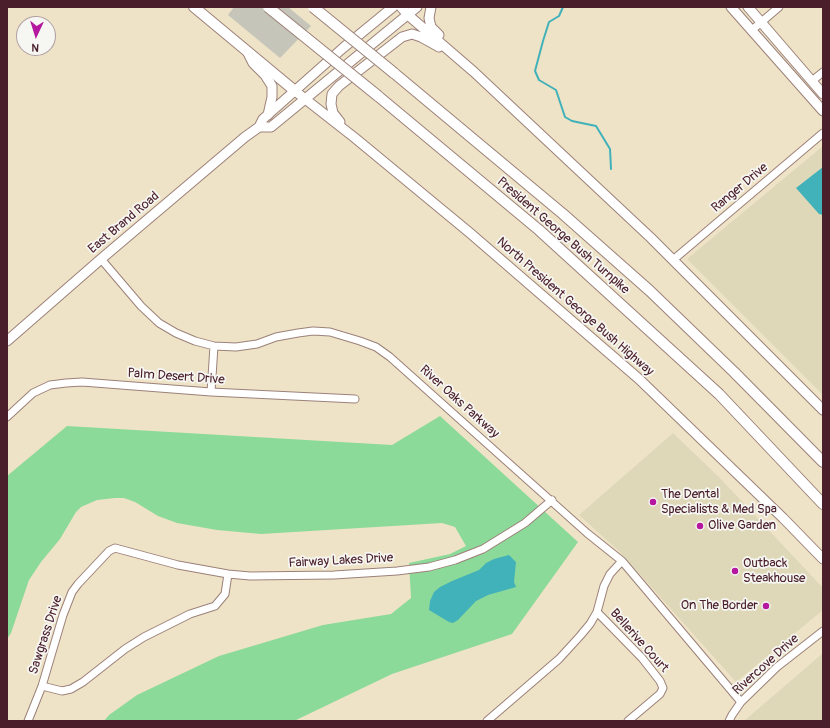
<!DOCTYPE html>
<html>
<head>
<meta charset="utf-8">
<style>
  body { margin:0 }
  #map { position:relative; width:830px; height:728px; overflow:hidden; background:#eee3c7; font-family:Pangolin,sans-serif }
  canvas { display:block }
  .frame { position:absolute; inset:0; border:8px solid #4a1f2b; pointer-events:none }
  .north { position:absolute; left:16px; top:16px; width:40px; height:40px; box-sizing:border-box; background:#f6f6f2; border:1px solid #b1a0a2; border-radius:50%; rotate:184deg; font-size:11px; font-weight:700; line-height:16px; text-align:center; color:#4a1f2b }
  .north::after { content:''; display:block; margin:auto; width:14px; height:18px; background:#b5179e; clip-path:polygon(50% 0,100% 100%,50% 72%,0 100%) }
</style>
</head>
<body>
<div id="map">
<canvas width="830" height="728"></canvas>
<div class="frame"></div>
<div class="north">N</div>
</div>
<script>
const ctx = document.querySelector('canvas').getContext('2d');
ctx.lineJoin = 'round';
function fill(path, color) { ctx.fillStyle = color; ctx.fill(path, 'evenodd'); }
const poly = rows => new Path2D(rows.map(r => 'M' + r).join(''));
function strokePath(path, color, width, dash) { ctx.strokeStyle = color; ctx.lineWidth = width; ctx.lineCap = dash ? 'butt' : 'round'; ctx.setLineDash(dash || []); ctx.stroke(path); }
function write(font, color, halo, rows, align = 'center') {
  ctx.font = font + ' Pangolin,sans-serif'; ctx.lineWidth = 3.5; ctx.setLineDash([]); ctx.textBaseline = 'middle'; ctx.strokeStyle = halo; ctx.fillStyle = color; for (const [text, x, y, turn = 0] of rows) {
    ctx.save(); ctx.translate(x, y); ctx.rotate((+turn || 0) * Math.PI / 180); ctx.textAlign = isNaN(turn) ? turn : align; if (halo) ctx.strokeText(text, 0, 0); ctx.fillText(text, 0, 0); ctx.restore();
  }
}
const built = poly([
  [823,146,823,395,687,259],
  [673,433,719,477,823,588,823,610,736,682,620,552,579,515],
  [823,653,823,721,744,721]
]);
const industrial = poly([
  [234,7,288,7,311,26,280,58,228,15]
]);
const green = poly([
  [440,416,578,542,512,634,392,674,294,721,104,721,109,715,137,695,219,656,323,625,391,614,411,598,409,563,450,554,466,546,455,527,442,523,261,534,217,530,177,523,158,516,135,502,124,498,115,498,97,500,81,507,76,512,60,539,41,562,29,580,11,633,7,639,7,476,67,426,392,445]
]);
const water = poly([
  [823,167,823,215,819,214,796,188],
  [509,555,516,562,514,582,516,587,488,595,476,601,458,620,453,623,449,622,429,610,430,601,434,592,440,587,452,581,479,570,486,563,494,559]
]);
const stream = poly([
  [563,7,559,16,549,22,543,41,535,71,539,80,556,90,565,117,572,121,596,126,610,149,611,169]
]);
const minor = poly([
  [752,30,779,7],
  [812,81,823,72],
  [101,259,141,306,159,323,176,333,195,341,214,346,236,347,257,344,276,337,298,333,313,331,330,332,360,341,376,347,390,357,587,533,622,561,741,702],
  [673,260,823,133],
  [211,392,214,346],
  [7,417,33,393,50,385,66,383,82,382,211,392,355,399],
  [597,612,642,658,660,681,663,688,660,694,628,721],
  [42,686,62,691,71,689,83,682,125,649,144,637,190,614,215,606,225,594,228,574],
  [28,721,42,686,63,615,72,592,78,584,109,551,115,548,178,565,228,574,250,576,334,575,397,571,429,567,455,560,483,549,525,523,552,500],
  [487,721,559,659,580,636,590,624,597,612,604,586,610,574,622,561],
  [729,721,732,715,741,702,777,667,823,631]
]);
const major = poly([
  [401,7,408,15,474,72,651,238,823,410],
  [431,7,429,18,431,27,439,35],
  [731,7,823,111],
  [748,7,823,94],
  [248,53,253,63,265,75,272,86,272,97,268,115],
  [295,91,355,138,470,233,639,379,783,518,823,559],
  [340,122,333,113,331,104,332,94,339,86,402,37,412,34,421,37,439,47],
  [259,127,263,119,343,48,393,7],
  [7,341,101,259,245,137,259,127,271,127,417,7]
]);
const highway = poly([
  [194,7,295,91],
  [394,73,563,214,650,291,734,372,823,462],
  [378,96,539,230,719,394,823,504]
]);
const highwayBridge = poly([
  [268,7,378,96],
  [313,7,394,73]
]);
const markers = [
  [653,502,4,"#b5179e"],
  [700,526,4,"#b5179e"],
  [735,571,4,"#b5179e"],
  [766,606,4,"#b5179e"]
];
const streetNames = [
  ["Ranger Drive",740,188,-40],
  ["East Brand Road",124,223,-40],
  ["President George Bush Turnpike",563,236,41],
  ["North President George Bush Highway",575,307,41],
  ["Palm Desert Drive",176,377,4],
  ["River Oaks Parkway",459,402,42],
  ["Fairway Lakes Drive",341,561,-3],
  ["Sawgrass Drive",46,635,-72],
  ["Bellerive Court",639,641,48],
  ["Rivercove Drive",766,665,-42]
];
const poiNames = [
  ["The Dental",661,495],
  ["Specialists & Med Spa",661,510],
  ["Olive Garden",708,526],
  ["Outback",743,564],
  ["Steakhouse",743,579],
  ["On The Border",758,606,"right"]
];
fill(built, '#ded8b8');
fill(industrial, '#c5c5b9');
fill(green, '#8cda99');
fill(water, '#41b1ba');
strokePath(stream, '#41b1ba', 2);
strokePath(minor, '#9c8179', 9);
strokePath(major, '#9c8179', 11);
strokePath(highway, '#9c8179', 12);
strokePath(minor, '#fff', 7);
strokePath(major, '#fff', 9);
strokePath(highway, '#fff', 10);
strokePath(highwayBridge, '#9c8179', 12, []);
strokePath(highwayBridge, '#fff', 10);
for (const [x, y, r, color] of markers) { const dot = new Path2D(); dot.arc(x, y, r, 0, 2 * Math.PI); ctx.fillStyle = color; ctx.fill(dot); strokePath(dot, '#f6f6f2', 1.5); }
write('13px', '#4a1f2b', '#f6f6f2', streetNames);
write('13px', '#4a1f2b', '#f6f6f2', poiNames, 'left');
</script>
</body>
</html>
